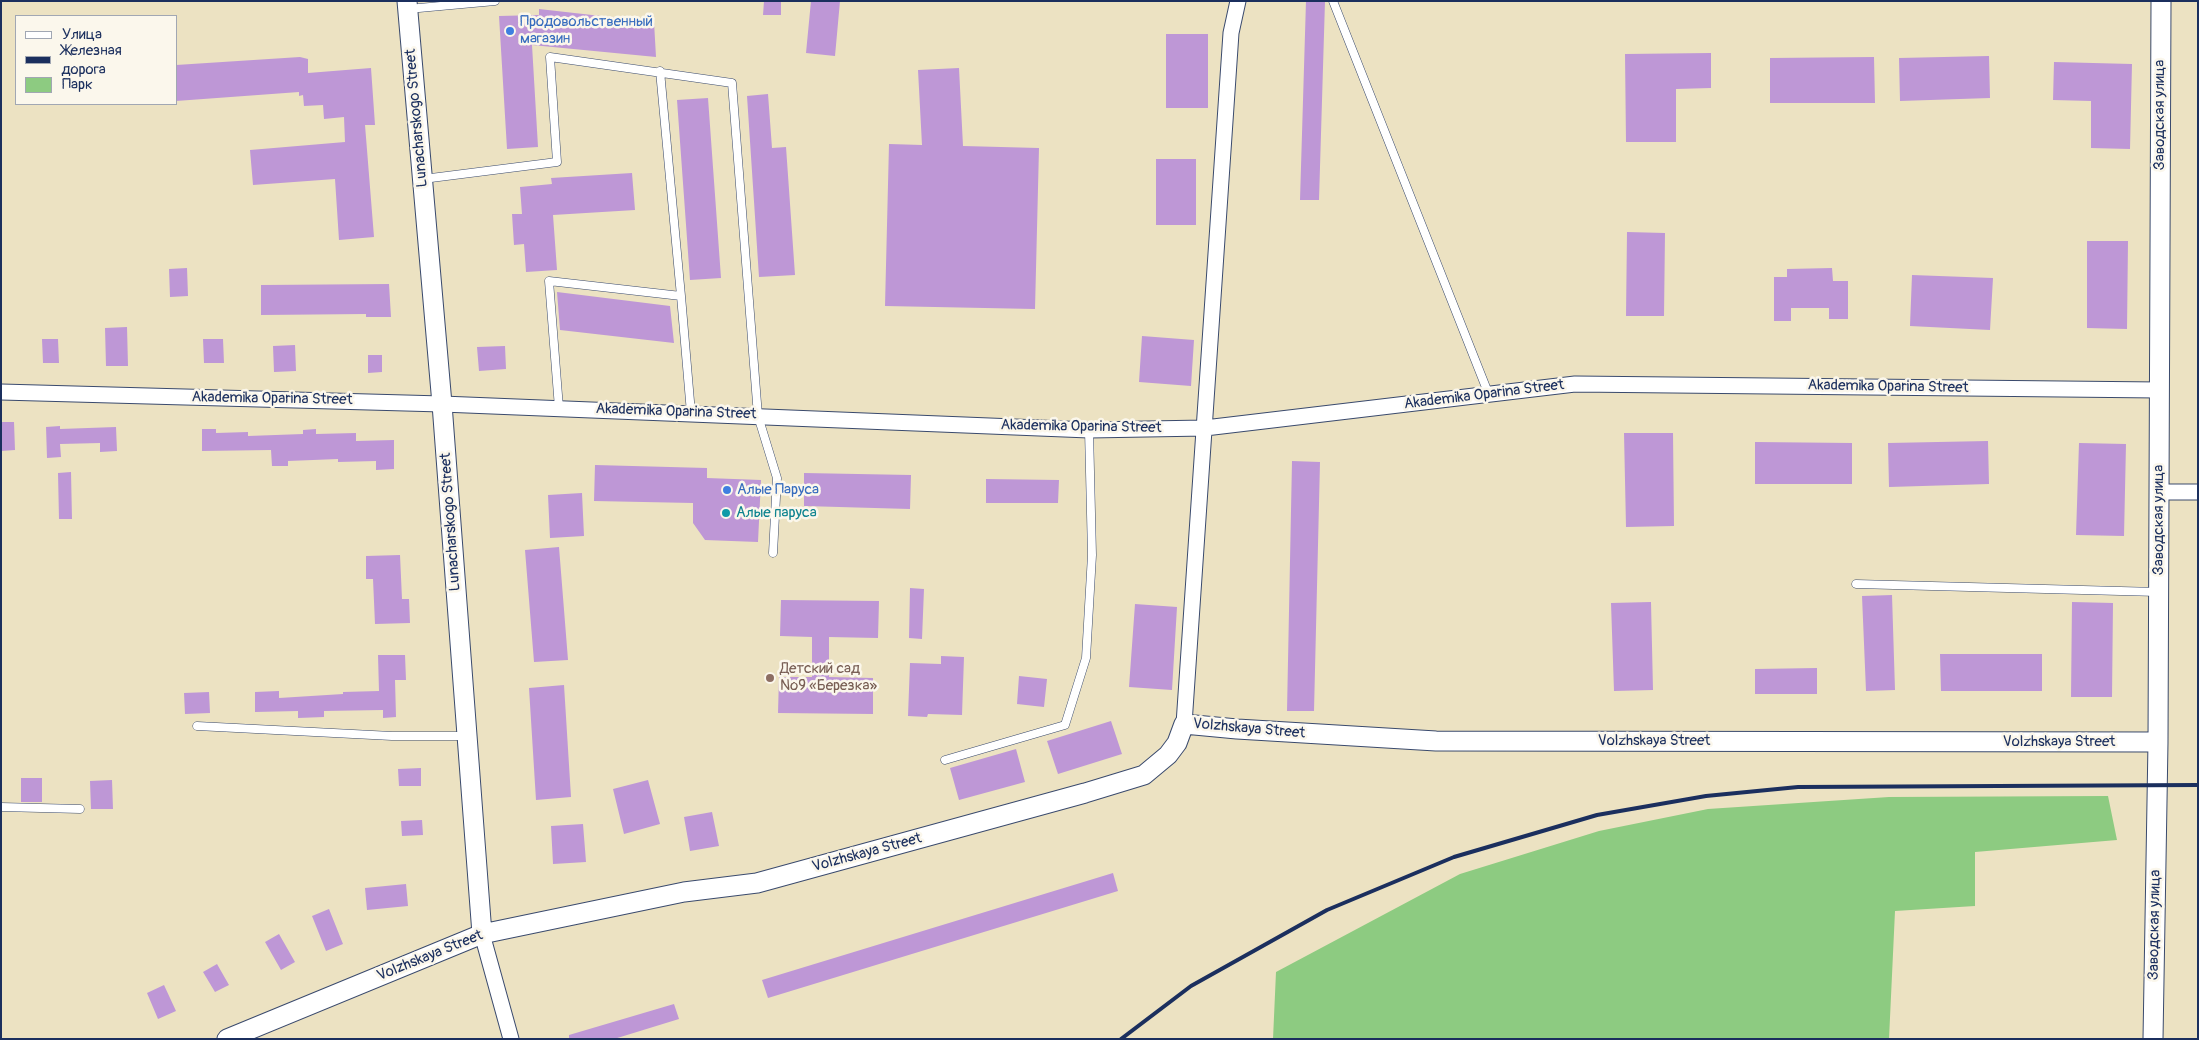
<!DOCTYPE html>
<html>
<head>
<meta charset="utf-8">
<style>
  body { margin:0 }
  #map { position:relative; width:2199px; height:1040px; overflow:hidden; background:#ece2c2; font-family:Pangolin,sans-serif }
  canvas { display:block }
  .frame { position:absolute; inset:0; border:2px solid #1b2f5e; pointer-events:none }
  .legend { position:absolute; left:15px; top:15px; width:162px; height:90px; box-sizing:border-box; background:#fbf7ec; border:1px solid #a1a7b3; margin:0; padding:6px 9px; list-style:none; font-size:15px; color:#1b2f5e }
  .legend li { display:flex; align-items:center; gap:10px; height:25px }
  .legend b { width:25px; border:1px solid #a1a7b3 }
</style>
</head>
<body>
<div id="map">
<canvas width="2199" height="1040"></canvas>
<div class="frame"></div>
<ul class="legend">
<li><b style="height:6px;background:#fff"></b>Улица</li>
<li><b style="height:6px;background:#1b2f5e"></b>Железная дорога</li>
<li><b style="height:14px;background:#8dcb81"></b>Парк</li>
</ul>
</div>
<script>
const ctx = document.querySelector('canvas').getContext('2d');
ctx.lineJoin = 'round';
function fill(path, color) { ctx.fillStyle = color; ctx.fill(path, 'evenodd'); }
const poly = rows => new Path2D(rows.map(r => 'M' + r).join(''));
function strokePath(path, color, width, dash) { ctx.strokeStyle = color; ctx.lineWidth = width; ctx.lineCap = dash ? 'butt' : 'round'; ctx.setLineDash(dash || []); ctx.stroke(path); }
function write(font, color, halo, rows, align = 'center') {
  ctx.font = font + ' Pangolin,sans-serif'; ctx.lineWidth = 5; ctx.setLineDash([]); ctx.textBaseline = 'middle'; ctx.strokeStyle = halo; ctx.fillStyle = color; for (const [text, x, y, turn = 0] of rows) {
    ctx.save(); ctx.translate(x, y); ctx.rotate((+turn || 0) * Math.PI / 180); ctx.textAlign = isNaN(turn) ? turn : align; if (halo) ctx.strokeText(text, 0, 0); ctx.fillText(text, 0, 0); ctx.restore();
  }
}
const green = poly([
  [2108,796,2117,840,1975,852,1975,906,1895,911,1889,1039,1273,1039,1276,972,1460,874,1599,831,1708,809,1889,797]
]);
const building = poly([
  [764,1,781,1,781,15,763,15],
  [811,1,840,1,835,56,806,53],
  [1306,1,1325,1,1319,200,1300,200],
  [539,9,654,22,656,57,532,45,538,147,507,149,499,16,539,15],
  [1166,34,1208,34,1208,108,1166,108],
  [1711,53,1711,88,1676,89,1676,142,1626,142,1625,54],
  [1989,56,1990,98,1900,101,1899,58],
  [300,57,308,59,308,73,371,68,375,125,365,125,374,237,339,240,335,179,253,185,250,150,345,142,344,117,324,119,323,105,304,106,303,95,299,96,299,92,176,101,176,65],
  [1874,57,1875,103,1770,103,1770,58],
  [2054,62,2132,64,2130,149,2091,148,2091,101,2053,100],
  [959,68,963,146,1039,148,1035,309,885,306,889,144,922,145,918,70],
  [768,94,772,148,786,147,795,275,759,277,747,96],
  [708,98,721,278,690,280,677,100],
  [1156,159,1196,159,1196,225,1156,225],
  [632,173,635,210,553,215,557,270,526,272,524,244,514,245,512,214,522,214,520,187,552,184,551,178],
  [1627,232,1665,233,1664,316,1626,316],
  [2087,241,2128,241,2127,329,2087,328],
  [187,268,188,296,170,297,169,269],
  [1832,268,1833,281,1848,281,1848,319,1829,319,1829,308,1791,308,1791,321,1774,321,1774,277,1787,277,1787,269],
  [1912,275,1993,278,1990,330,1910,326],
  [389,284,391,317,366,317,366,314,261,315,261,285],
  [557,292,670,306,674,343,560,330],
  [127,327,128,366,106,366,105,328],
  [1142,336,1194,340,1191,386,1139,382],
  [42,339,58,339,59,363,43,363],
  [203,339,223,339,224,363,204,363],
  [295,345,296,371,274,372,273,346],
  [505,346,506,369,479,371,477,347],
  [368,355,382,355,382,372,368,373],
  [1,422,14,422,15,450,1,451],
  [60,426,60,429,116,427,117,451,100,452,100,443,60,444,61,457,47,458,46,427],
  [202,429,216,429,216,433,248,432,248,436,303,434,303,430,316,429,316,434,356,433,356,441,394,440,394,469,376,470,376,461,338,462,338,459,288,461,288,466,272,466,271,450,202,451],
  [1624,433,1673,433,1674,526,1626,527],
  [1988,441,1989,484,1889,487,1888,443],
  [1755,442,1852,443,1852,484,1755,484],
  [2079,443,2126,444,2124,536,2076,535],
  [1292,461,1320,462,1314,711,1287,711],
  [595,465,707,468,707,478,761,480,758,542,705,540,693,523,693,503,594,501],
  [71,472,72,519,59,519,58,473],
  [804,473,911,475,910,509,804,506],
  [986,479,1059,480,1058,503,986,503],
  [582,493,584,536,550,538,548,495],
  [559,547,568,660,534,662,525,550],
  [400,555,402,599,409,599,410,623,375,624,373,579,366,579,366,556],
  [910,588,924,589,922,639,909,638],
  [1892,595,1895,690,1866,691,1862,596],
  [781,600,879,601,878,638,829,637,829,677,873,678,873,714,778,713,779,677,812,677,812,637,780,636],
  [1651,602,1653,690,1614,691,1611,603],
  [2072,602,2113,603,2112,697,2071,697],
  [1135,604,1177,607,1172,690,1129,687],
  [1940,654,2042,654,2042,691,1941,691],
  [378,655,405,655,406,680,395,680,396,717,383,718,383,710,324,711,324,717,298,718,298,711,255,712,255,692,279,691,279,698,343,694,343,692,379,691],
  [941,656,964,657,962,715,928,714,927,717,908,716,910,663,941,664],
  [1817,668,1817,694,1755,694,1755,669],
  [1019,676,1047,679,1044,707,1017,704],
  [564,685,571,797,536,800,529,688],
  [209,692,210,713,185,714,184,693],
  [1111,721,1122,754,1058,774,1047,741],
  [1016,749,1025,782,959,800,950,768],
  [421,768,421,786,399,786,398,769],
  [21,778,42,778,42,802,21,802],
  [112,780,113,809,91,809,90,781],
  [648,780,660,824,624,834,613,789],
  [712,812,719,846,690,851,684,817],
  [422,820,423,835,402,836,401,821],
  [583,824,586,862,553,864,551,826],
  [1113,873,1118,891,768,998,762,980],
  [406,884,408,906,367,910,365,888],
  [329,909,343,944,326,951,312,916],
  [279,934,295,962,281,970,265,942],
  [217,964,229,985,215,992,203,972],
  [164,985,176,1011,158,1019,147,993],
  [674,1004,679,1019,614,1039,569,1039,569,1035]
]);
const service = poly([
  [1333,1,1489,395],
  [408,9,495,1],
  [660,71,681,296],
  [423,179,557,162,550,57,732,83,758,416,777,478,773,553],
  [559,408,549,281,681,296,691,413],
  [1856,584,2158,592],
  [197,726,392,736,467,736],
  [945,760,1065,725,1086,658,1092,555,1089,430],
  [1,807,80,809]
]);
const minor = poly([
  [1,392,442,404,1089,430,1205,428,1575,384,2159,390],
  [2159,492,2198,492],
  [1184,724,1231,33,1238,1],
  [482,934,511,1039]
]);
const tertiary = poly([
  [407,1,442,404,482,934],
  [227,1039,482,934,684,892,757,883,1085,793,1144,775,1168,755,1177,743,1184,724,1237,729,1436,741,2158,742],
  [2153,1039,2158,742,2161,1]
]);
const rail = poly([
  [1121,1039,1191,986,1327,910,1454,857,1597,815,1706,796,1798,787,2198,785]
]);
const markers = [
  [510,31,5,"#3f7fe0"],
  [727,490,5,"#3f7fe0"],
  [726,513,5,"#0f9aa8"],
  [770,678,5,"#8d6e63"]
];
const shopNames = [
  ["Продовольственный",520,22],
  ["магазин",520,39],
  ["Алые Паруса",737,490]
];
const streetNames = [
  ["Заводская улица",2160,115,-90],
  ["Lunacharskogo Street",417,118,-95],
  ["Akademika Oparina Street",1888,387,1],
  ["Akademika Oparina Street",1484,395,-7],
  ["Akademika Oparina Street",272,399,1],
  ["Akademika Oparina Street",676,412,2],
  ["Akademika Oparina Street",1081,427,1],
  ["Заводская улица",2159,520,-90],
  ["Lunacharskogo Street",451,522,-94],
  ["Volzhskaya Street",1249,729,5],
  ["Volzhskaya Street",1654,741],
  ["Volzhskaya Street",2059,742],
  ["Volzhskaya Street",867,853,-15],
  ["Заводская улица",2155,925,-89],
  ["Volzhskaya Street",430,956,-22]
];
const cultureNames = [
  ["Алые паруса",736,513]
];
const educationNames = [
  ["Детский сад",780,669],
  ["№9 «Березка»",780,686]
];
fill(green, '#8dcb81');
fill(building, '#be97d6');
strokePath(service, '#3a4a6d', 9);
strokePath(minor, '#3a4a6d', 17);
strokePath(tertiary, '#3a4a6d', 21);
strokePath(service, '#fff', 8);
strokePath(minor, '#fff', 15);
strokePath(tertiary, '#fff', 19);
strokePath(rail, '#1b2f5e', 4);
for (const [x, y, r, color] of markers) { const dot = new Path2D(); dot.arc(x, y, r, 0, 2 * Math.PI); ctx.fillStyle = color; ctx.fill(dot); strokePath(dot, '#fbf7ec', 2); }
write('15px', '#366cbe', '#fbf7ec', shopNames, 'left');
write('15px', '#1b2f5e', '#fbf7ec', streetNames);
write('15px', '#0d838f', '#fbf7ec', cultureNames, 'left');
write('15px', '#785e54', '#fbf7ec', educationNames, 'left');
</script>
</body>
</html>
